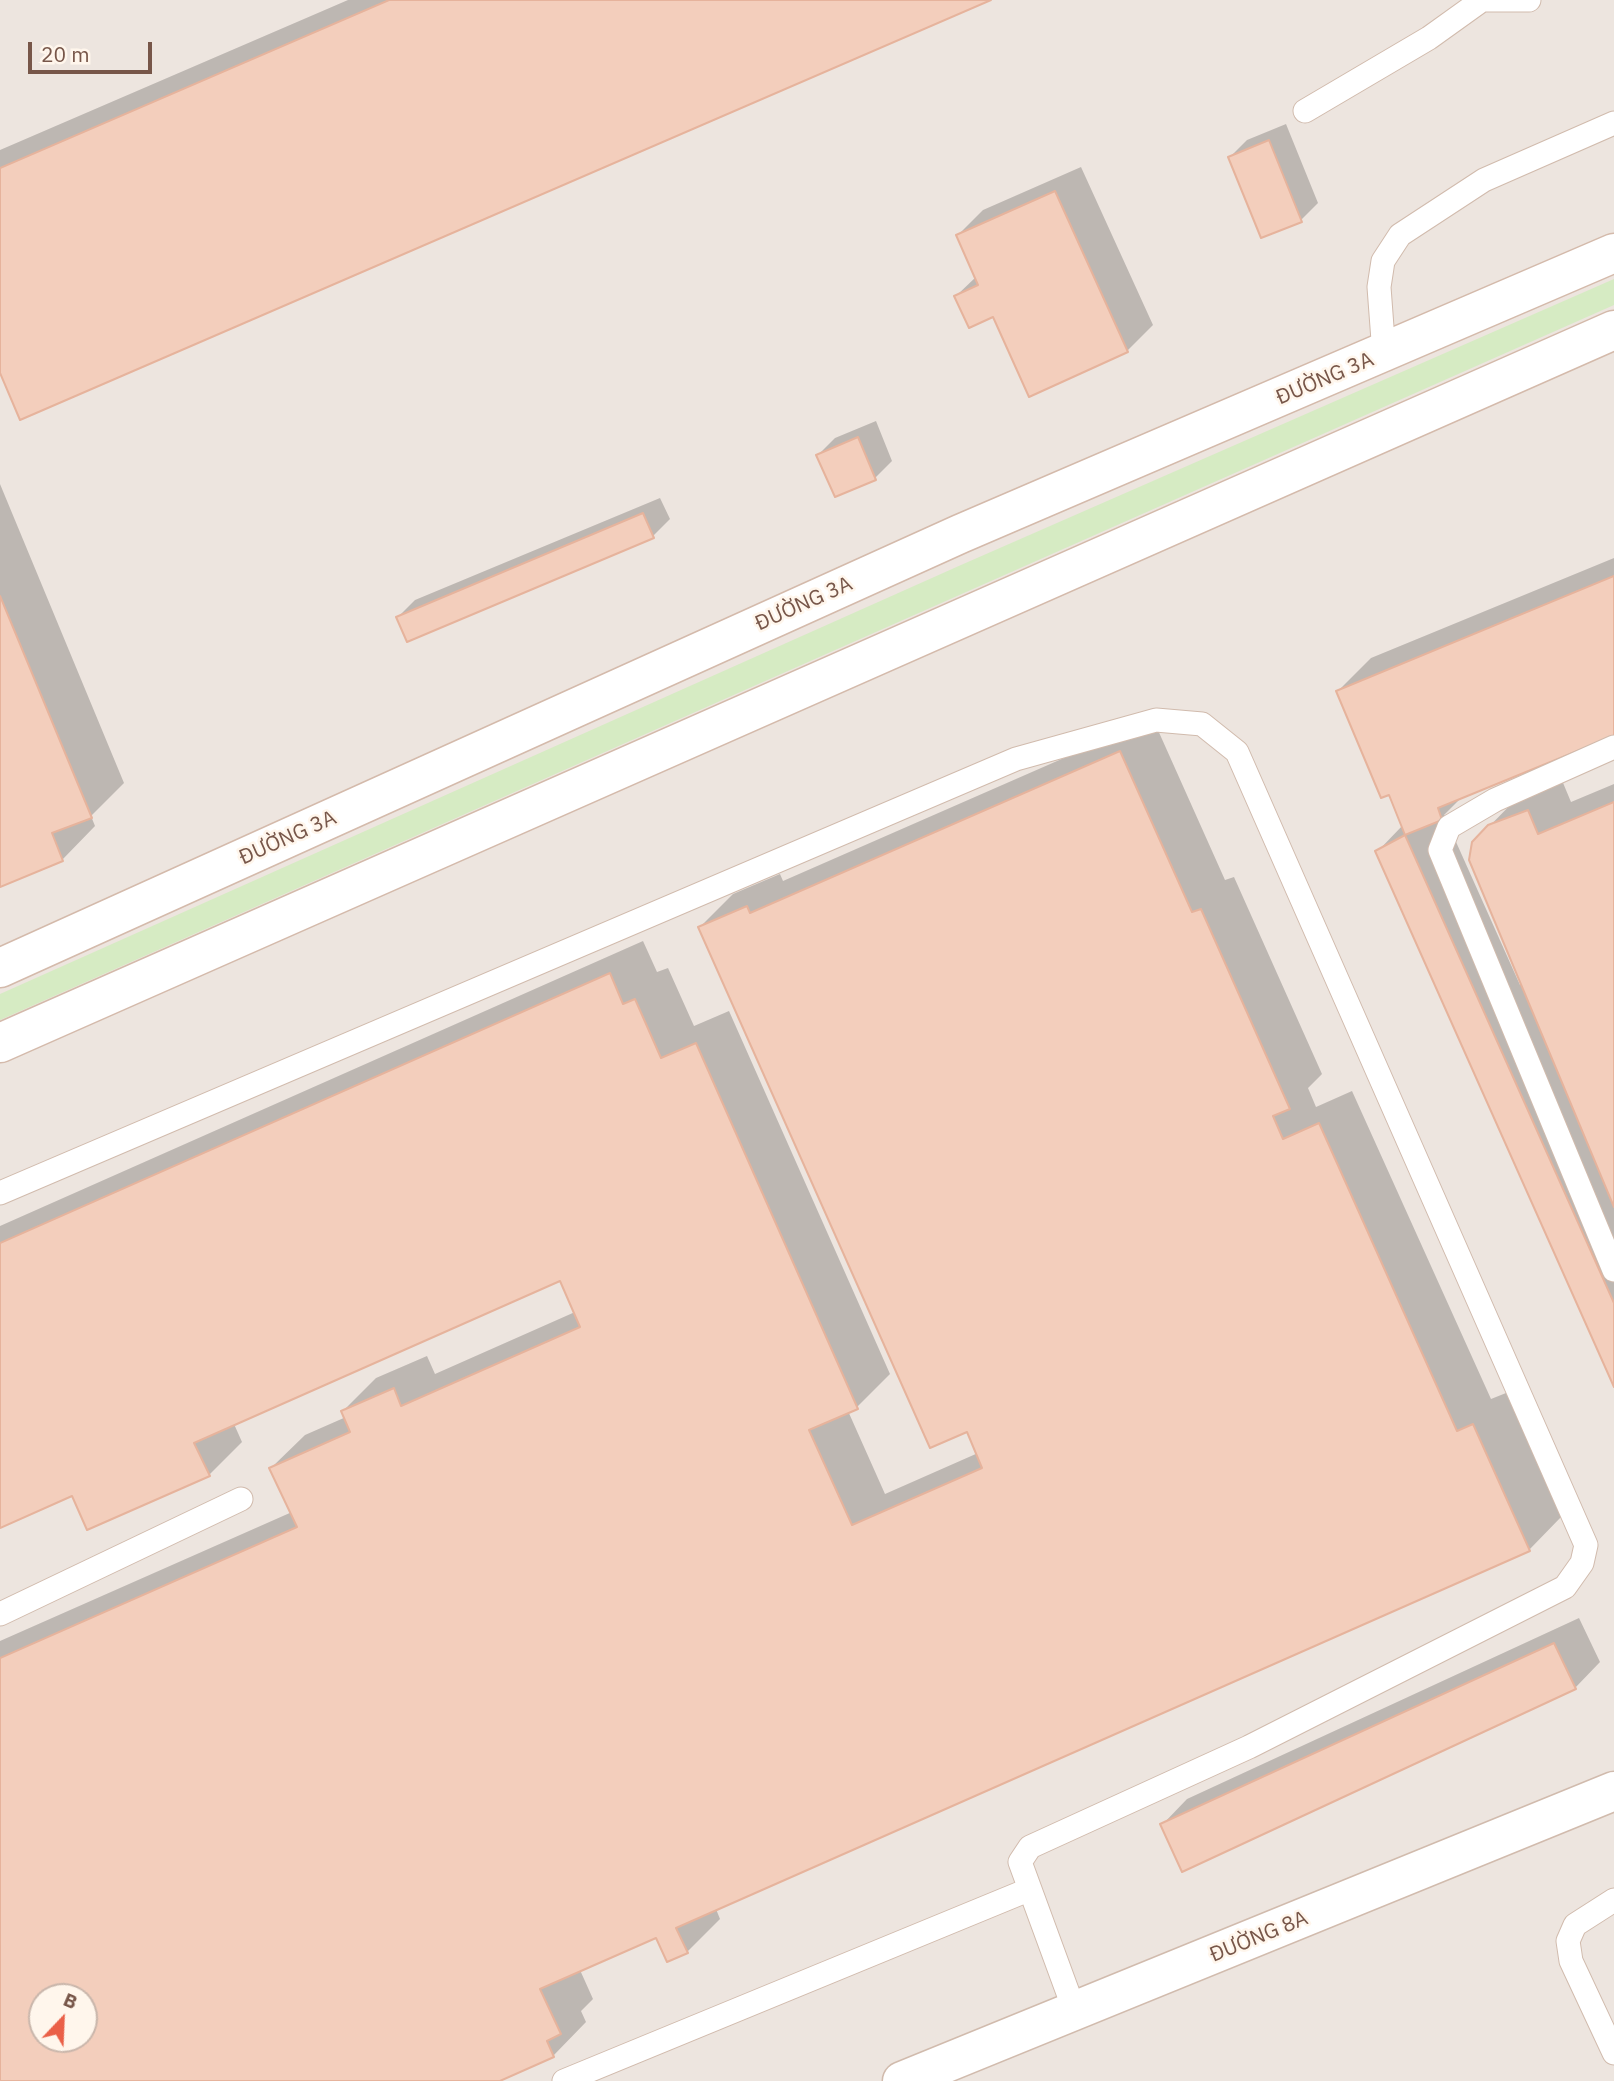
<!DOCTYPE html>
<html>
<head>
<meta charset="utf-8">
<style>
  body { margin:0 }
  #map { position:relative; width:1614px; height:2081px; overflow:hidden; background:#fdf2e5; font-family:"IBM Plex Sans",sans-serif }
  canvas { display:block }
  .north { position:absolute; left:28px; top:1983px; width:70px; height:70px; box-sizing:border-box; background:#fff6ec; border:2px solid #c9b6ab; border-radius:50%; rotate:23deg; font-size:19px; font-weight:700; line-height:28px; text-align:center; color:#775649 }
  .north::after { content:''; display:block; margin:auto; width:24px; height:32px; background:#ea6048; clip-path:polygon(50% 0,100% 100%,50% 72%,0 100%) }
  .scale { position:absolute; left:28px; top:42px; width:124px; height:32px; box-sizing:border-box; border:4px solid #775649; border-top:0; padding-left:9px; font-size:21px; line-height:24px; white-space:nowrap; color:#775649; -webkit-text-stroke:5px #fff6ec; paint-order:stroke }
</style>
</head>
<body>
<div id="map">
<canvas width="1614" height="2081"></canvas>
<div class="north">B</div>
<div class="scale">20 m</div>
</div>
<script>
const ctx = document.querySelector('canvas').getContext('2d');
ctx.lineJoin = 'round';
function fill(path, color) { ctx.fillStyle = color; ctx.fill(path, 'evenodd'); }
const poly = rows => new Path2D(rows.map(r => 'M' + r).join(''));
function strokePath(path, color, width, dash) { ctx.strokeStyle = color; ctx.lineWidth = width; ctx.lineCap = dash ? 'butt' : 'round'; ctx.setLineDash(dash || []); ctx.stroke(path); }
function write(font, color, halo, rows, align = 'center') {
  ctx.font = font + ' "IBM Plex Sans",sans-serif'; ctx.lineWidth = 5; ctx.setLineDash([]); ctx.textBaseline = 'middle'; ctx.strokeStyle = halo; ctx.fillStyle = color; for (const [text, x, y, turn = 0] of rows) {
    ctx.save(); ctx.translate(x, y); ctx.rotate((+turn || 0) * Math.PI / 180); ctx.textAlign = isNaN(turn) ? turn : align; if (halo) ctx.strokeText(text, 0, 0); ctx.fillText(text, 0, 0); ctx.restore();
  }
}
const industrial = poly([
  [0,0,1614,0,1614,2081,0,2081],
  [42,1997,84,1997,84,2039,42,2039]
]);
const green = poly([
  [1614,279,1614,305,0,1020,0,994,961,565]
]);
const shadow = poly([
  [348,0,988,0,0,369,0,150],
  [1286,124,1318,203,1301,220,1230,157,1247,140],
  [1081,167,1153,325,1127,351,994,315,956,296,977,276,958,235,983,210],
  [876,421,892,461,875,478,836,495,818,455,835,438],
  [0,484,124,783,91,816,95,826,62,860,0,885],
  [660,498,670,519,653,536,398,617,415,600],
  [1614,558,1614,734,1464,795,1444,815,1520,985,1523,984,1474,842,1523,792,1561,778,1571,802,1614,784,1614,1383,1377,852,1403,825,1390,792,1338,691,1371,658],
  [1153,719,1225,880,1234,877,1322,1074,1308,1088,1316,1107,1352,1091,1491,1399,1506,1393,1562,1516,1529,1550,716,1909,720,1919,687,1952,657,1936,580,1970,593,1999,581,2011,586,2022,553,2056,496,2081,0,2081,0,1641,292,1512,271,1468,305,1435,346,1417,343,1411,376,1378,427,1356,435,1374,575,1312,561,1279,234,1424,242,1442,209,1475,73,1494,0,1526,0,1226,643,941,657,972,668,968,694,1026,729,1011,890,1374,857,1407,848,1411,885,1494,978,1453,700,927,733,894,780,874,783,881],
  [42,1997,84,1997,84,2039,42,2039],
  [1579,1618,1600,1662,1575,1688,1162,1825,1187,1799]
]);
const building = poly([
  [389,0,991,0,20,420,0,373,0,168,389,0],
  [1269,140,1302,222,1261,238,1228,157,1269,140],
  [1055,191,1128,352,1029,397,993,317,969,328,954,296,978,285,956,235,1055,191],
  [858,437,876,480,835,497,816,455,858,437],
  [643,513,654,538,407,642,396,617,643,513],
  [1614,576,1614,736,1438,808,1442,820,1405,835,1389,795,1381,798,1336,691,1614,576],
  [0,596,92,818,52,833,63,861,0,887,0,596],
  [1120,751,1192,912,1201,909,1290,1109,1273,1116,1283,1139,1319,1123,1457,1431,1473,1424,1530,1551,676,1928,688,1953,667,1962,656,1938,540,1989,561,2034,547,2041,554,2057,500,2081,0,2081,0,1658,297,1527,269,1468,350,1432,341,1411,394,1388,401,1406,580,1327,560,1281,194,1443,210,1476,87,1530,72,1496,0,1528,0,1243,610,973,623,1004,635,999,661,1058,696,1043,858,1409,809,1430,852,1525,982,1468,967,1432,930,1448,698,927,747,906,750,913,1120,751],
  [42,1997,84,1997,84,2039,42,2039,42,1997],
  [1614,802,1614,1207,1469,860,1472,842,1488,825,1528,810,1538,834,1614,802],
  [1405,835,1614,1303,1614,1387,1375,851,1405,835],
  [1554,1643,1576,1689,1182,1872,1160,1824,1554,1643]
]);
const lane = poly([
  [1485,0,1529,0],
  [1305,111,1429,38,1482,0],
  [1384,354,1379,287,1383,261,1400,235,1484,180,1614,123],
  [1614,747,1495,800,1449,827,1440,850,1614,1270],
  [0,1193,1016,759,1156,720,1202,724,1237,752,1586,1545,1582,1563,1565,1587,1249,1747,1030,1847,1020,1862,1075,2012],
  [0,1614,241,1499],
  [1614,1900,1575,1925,1568,1941,1571,1961,1614,2053],
  [564,2081,1028,1890]
]);
const street = poly([
  [902,2081,1614,1791]
]);
const secondary = poly([
  [0,968,960,534,1614,253],
  [0,1043,1614,330]
]);
const streetNames = [
  ["ĐƯỜNG 3A",1325,379,-23],
  ["ĐƯỜNG 3A",804,604,-24],
  ["ĐƯỜNG 3A",288,838,-24],
  ["ĐƯỜNG 8A",1259,1937,-22]
];
fill(industrial, '#ede5df');
fill(green, '#d6ebc3');
fill(shadow, '#0003');
fill(building, '#f3cebc');
strokePath(building, '#e6b39c', 2);
strokePath(lane, '#d1bbad', 25);
strokePath(street, '#d1bbad', 41);
strokePath(secondary, '#d4baab', 41);
strokePath(lane, '#fff', 23);
strokePath(street, '#fff', 38);
strokePath(secondary, '#fff', 38);
write('21px', '#775649', '#fff6ec', streetNames);
</script>
</body>
</html>
